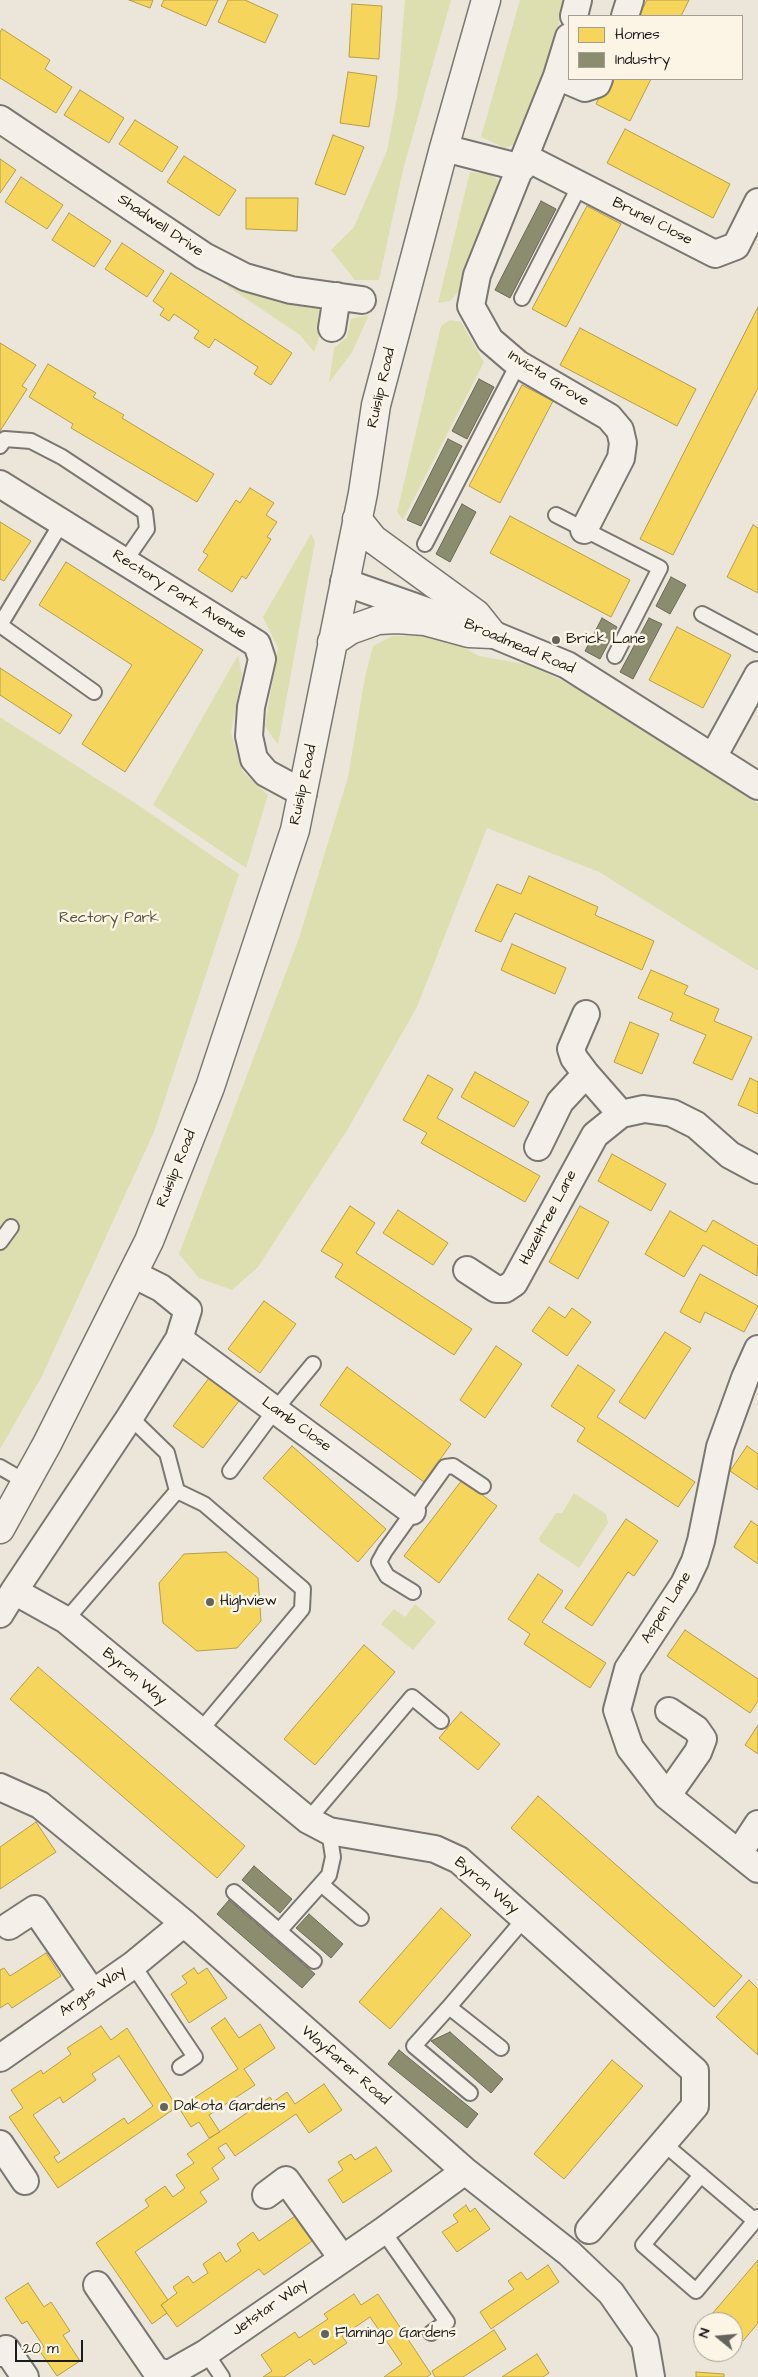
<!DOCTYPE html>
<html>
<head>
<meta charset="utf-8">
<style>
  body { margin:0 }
  #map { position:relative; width:758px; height:2377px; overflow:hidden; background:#ece6da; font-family:"Architects Daughter",sans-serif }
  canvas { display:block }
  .legend { position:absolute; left:568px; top:15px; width:175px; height:65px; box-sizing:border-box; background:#fcf5e5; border:1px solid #a29e95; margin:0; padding:6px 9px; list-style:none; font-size:15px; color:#1c1c1c }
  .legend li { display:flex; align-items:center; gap:10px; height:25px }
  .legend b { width:25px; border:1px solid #a29e95 }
  .north { position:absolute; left:693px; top:2312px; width:50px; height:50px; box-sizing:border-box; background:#fcf5e5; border:1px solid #a29e95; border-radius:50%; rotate:287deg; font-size:14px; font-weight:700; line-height:20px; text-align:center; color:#1c1c1c }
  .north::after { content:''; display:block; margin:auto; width:18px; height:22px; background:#65635e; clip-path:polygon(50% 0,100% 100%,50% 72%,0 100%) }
  .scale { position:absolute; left:15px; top:2340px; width:68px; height:22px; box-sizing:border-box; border:2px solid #1c1c1c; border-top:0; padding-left:6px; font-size:15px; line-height:18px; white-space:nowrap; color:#1c1c1c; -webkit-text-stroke:4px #fcf5e5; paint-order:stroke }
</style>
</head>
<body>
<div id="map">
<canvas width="758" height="2377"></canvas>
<ul class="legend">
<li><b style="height:14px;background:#f6d55c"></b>Homes</li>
<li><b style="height:14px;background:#8c8c6e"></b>Industry</li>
</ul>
<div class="north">N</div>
<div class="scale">20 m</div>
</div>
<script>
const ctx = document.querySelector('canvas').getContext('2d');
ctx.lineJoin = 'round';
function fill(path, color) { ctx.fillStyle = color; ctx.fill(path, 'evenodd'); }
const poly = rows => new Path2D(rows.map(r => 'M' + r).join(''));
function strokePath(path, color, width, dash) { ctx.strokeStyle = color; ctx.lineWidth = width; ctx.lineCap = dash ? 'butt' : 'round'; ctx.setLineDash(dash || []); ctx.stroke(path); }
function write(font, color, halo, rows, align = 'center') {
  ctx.font = font + ' "Architects Daughter",sans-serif'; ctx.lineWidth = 5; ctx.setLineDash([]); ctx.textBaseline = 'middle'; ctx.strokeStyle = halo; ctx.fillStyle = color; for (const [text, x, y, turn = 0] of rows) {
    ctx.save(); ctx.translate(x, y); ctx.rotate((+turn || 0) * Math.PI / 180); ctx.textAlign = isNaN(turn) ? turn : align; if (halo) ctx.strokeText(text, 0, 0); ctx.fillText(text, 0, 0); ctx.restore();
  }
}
const green = poly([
  [405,0,451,0,403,170,379,280,355,280,331,250,354,227,387,151,397,98],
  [520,0,566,0,526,132,515,144,505,148,481,137],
  [470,172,493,175,500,183,461,289,450,301,438,303],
  [233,284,313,303,324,315,321,332,314,352,300,335,227,286],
  [369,315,352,352,329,383,334,348,347,337,351,319],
  [450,320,461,322,484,362,403,520,397,512,441,326],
  [311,534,315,541,278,745,265,726,278,648,263,617],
  [392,636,442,636,479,656,530,665,585,692,758,804,758,971,599,872,487,828,417,1007,349,1127,258,1267,232,1290,199,1278,179,1254,299,938,348,777,365,677,373,646],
  [238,655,242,674,231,733,243,772,268,795,246,868,153,805],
  [0,717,138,805,239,874,154,1132,41,1378,0,1449],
  [574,1493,606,1514,608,1523,579,1568,540,1542,539,1538,556,1513,562,1513],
  [415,1604,436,1622,413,1650,381,1624,394,1609,405,1617]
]);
const homes = poly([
  [129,0,153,0,150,8,129,0],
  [164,0,218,0,206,26,161,6,164,0],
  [228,0,245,0,278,15,265,43,218,22,228,0],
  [647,0,689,0,681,16,639,16,647,0],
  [352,4,382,6,379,59,349,57,352,4],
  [2,29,50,60,45,69,72,87,56,113,0,78,0,32,2,29],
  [348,72,377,76,369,127,340,123,348,72],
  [608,79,651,79,630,121,596,104,608,79],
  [80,90,124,118,109,143,64,115,80,90],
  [135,120,178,147,162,172,119,144,135,120],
  [625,129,730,184,713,218,607,163,625,129],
  [333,135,364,147,345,195,315,184,333,135],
  [184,156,236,190,219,216,167,182,184,156],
  [0,159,16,170,0,193,0,159],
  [21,177,63,205,47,229,5,202,21,177],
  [246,198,298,198,297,231,246,229,246,198],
  [587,206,621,224,566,327,532,309,587,206],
  [69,213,111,241,94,267,52,240,69,213],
  [122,243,164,271,147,297,105,269,122,243],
  [171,273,292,353,271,385,254,374,258,367,215,339,209,348,194,338,199,331,174,314,169,321,160,315,164,309,153,301,171,273],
  [758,307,758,388,673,555,640,539,758,307],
  [580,328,696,389,677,426,560,365,580,328],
  [0,343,36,365,22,386,27,389,0,431,0,343],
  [48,364,96,393,93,397,124,415,122,418,214,474,197,502,71,428,73,424,29,397,48,364],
  [522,385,553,401,500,503,469,486,522,385],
  [250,488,274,503,266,515,277,522,267,537,271,539,246,579,242,576,232,592,198,570,208,555,203,552,236,500,240,503,250,488],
  [510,516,630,580,611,617,490,553,510,516],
  [0,522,31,541,4,581,0,579,0,522],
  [753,525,758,528,758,593,727,577,753,525],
  [66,562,203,650,125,772,82,744,132,665,39,605,66,562],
  [677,627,731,655,703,708,649,680,677,627],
  [0,668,72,715,60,734,0,695,0,668],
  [529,876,598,907,595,915,654,941,642,970,515,913,501,942,475,931,497,884,521,894,529,876],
  [512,944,566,968,555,994,501,970,512,944],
  [651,970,688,986,684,994,719,1009,714,1021,752,1037,732,1080,693,1063,706,1035,670,1020,673,1013,638,998,651,970],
  [630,1022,659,1034,642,1074,614,1062,630,1022],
  [475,1072,529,1102,514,1127,461,1097,475,1072],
  [428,1075,453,1089,437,1118,540,1176,525,1202,421,1143,427,1133,403,1120,428,1075],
  [750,1078,758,1082,758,1114,738,1105,750,1078],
  [612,1154,666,1184,651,1211,598,1181,612,1154],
  [350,1206,375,1223,356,1253,472,1329,454,1355,335,1277,343,1264,321,1251,350,1206],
  [580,1206,609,1222,578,1279,549,1262,580,1206],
  [398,1210,448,1243,433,1265,383,1233,398,1210],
  [670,1211,706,1232,713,1220,758,1246,757,1276,703,1245,684,1277,645,1254,670,1211],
  [700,1274,758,1306,744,1332,705,1312,700,1323,680,1312,700,1274],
  [264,1301,296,1324,260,1373,228,1349,264,1301],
  [549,1307,565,1318,572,1308,591,1322,567,1356,532,1331,549,1307],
  [665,1332,691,1348,645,1419,619,1402,665,1332],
  [496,1346,522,1364,485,1418,460,1400,496,1346],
  [578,1365,615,1390,597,1417,695,1482,678,1507,577,1441,585,1428,551,1406,578,1365],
  [347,1367,451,1444,424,1482,320,1405,347,1367],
  [209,1378,239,1401,203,1448,173,1426,209,1378],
  [292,1446,386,1529,358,1562,263,1478,292,1446],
  [747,1446,758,1454,758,1490,730,1471,747,1446],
  [462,1480,497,1506,439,1583,404,1556,462,1480],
  [626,1519,658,1541,634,1576,628,1572,592,1626,565,1608,626,1519],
  [751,1521,758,1526,758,1564,734,1547,751,1521],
  [226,1552,258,1578,261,1621,237,1648,197,1651,163,1623,159,1583,184,1554,226,1552],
  [538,1574,563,1591,542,1622,606,1663,590,1688,524,1644,530,1634,508,1619,538,1574],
  [685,1630,758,1679,758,1701,750,1713,667,1656,685,1630],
  [364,1645,395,1672,315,1765,284,1739,364,1645],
  [38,1667,245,1846,217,1878,10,1699,38,1667],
  [461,1712,500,1744,478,1770,439,1738,461,1712],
  [758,1725,758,1754,745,1745,758,1725],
  [538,1796,742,1976,714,2007,511,1828,538,1796],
  [36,1822,56,1852,0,1889,0,1847,36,1822],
  [441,1908,471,1935,390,2029,359,2002,441,1908],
  [46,1953,61,1976,12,2008,8,2003,0,2008,0,1970,4,1968,10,1976,46,1953],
  [194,1968,198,1974,207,1968,227,1998,189,2023,171,1994,187,1983,182,1976,194,1968],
  [749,1980,758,1989,758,2055,716,2017,749,1980],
  [225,2018,239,2038,260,2024,275,2048,244,2069,255,2085,209,2115,220,2132,209,2138,199,2122,191,2127,179,2108,238,2069,211,2028,225,2018],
  [101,2026,111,2040,127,2028,177,2107,58,2188,9,2117,23,2108,11,2090,41,2070,43,2074,71,2054,67,2048,101,2026],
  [119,2056,153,2106,128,2124,124,2118,58,2163,54,2157,60,2153,33,2115,60,2097,63,2103,96,2080,92,2074,119,2056],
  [612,2060,643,2086,564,2179,534,2154,612,2060],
  [324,2084,342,2110,309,2133,296,2114,235,2156,226,2143,218,2148,225,2158,212,2168,219,2179,200,2192,207,2202,135,2252,168,2300,161,2305,167,2313,152,2324,96,2243,149,2206,145,2200,165,2186,173,2197,185,2188,176,2175,194,2163,187,2154,270,2097,273,2102,287,2092,295,2104,324,2084],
  [376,2147,392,2171,343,2203,328,2180,343,2170,338,2162,351,2154,355,2160,376,2147],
  [466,2205,470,2212,475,2208,490,2229,457,2252,442,2232,458,2222,453,2215,466,2205],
  [298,2214,315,2239,264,2275,259,2269,177,2327,161,2305,177,2293,173,2287,188,2276,193,2283,208,2273,203,2264,220,2252,226,2262,241,2251,237,2244,253,2232,259,2241,298,2214],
  [758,2260,758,2323,743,2341,733,2332,733,2322,721,2322,712,2314,758,2260],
  [548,2265,559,2282,491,2329,480,2312,514,2289,508,2281,521,2272,527,2280,548,2265],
  [28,2283,44,2307,51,2302,70,2331,63,2335,80,2361,57,2376,39,2350,44,2347,27,2321,22,2324,5,2298,28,2283],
  [354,2294,361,2305,378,2294,431,2374,427,2377,384,2377,402,2364,370,2317,342,2336,347,2343,314,2365,310,2359,284,2377,263,2377,272,2371,261,2355,295,2332,299,2338,328,2319,324,2314,354,2294],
  [494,2330,506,2349,463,2377,435,2377,432,2371,494,2330],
  [537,2354,549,2373,543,2377,502,2377,537,2354],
  [696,2372,724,2374,724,2377,696,2377,696,2372]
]);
const industry = poly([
  [541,201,556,209,510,298,495,290,541,201],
  [479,379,494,387,467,439,452,431,479,379],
  [448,439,462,446,421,526,407,520,448,439],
  [462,504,476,512,450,562,436,554,462,504],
  [671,577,686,585,670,614,656,606,671,577],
  [602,618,617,627,600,659,585,651,602,618],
  [649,618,662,624,633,679,620,672,649,618],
  [254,1866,292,1899,280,1913,242,1880,254,1866],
  [229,1900,315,1974,302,1988,217,1914,229,1900],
  [309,1914,343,1944,331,1958,296,1928,309,1914],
  [450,2032,503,2079,491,2093,431,2041,450,2032],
  [399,2050,478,2114,467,2128,388,2064,399,2050]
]);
const lane = poly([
  [522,298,580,185],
  [0,446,5,439,31,441,62,457,145,512,147,529,125,561],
  [556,515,660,568,615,656],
  [62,522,0,625,94,692],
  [425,544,518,364],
  [702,614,758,644],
  [0,1242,11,1227],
  [130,1417,167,1453,177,1491],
  [0,1467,26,1482],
  [230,1471,275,1410,313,1364],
  [413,1592,387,1576,379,1562,385,1551,445,1467,453,1466,483,1486],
  [66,1620,177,1491,204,1504,303,1589,302,1609,200,1731],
  [308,1820,412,1697,441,1721],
  [321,1884,361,1918],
  [234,1892,314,1961],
  [279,1931,329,1875,333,1857,329,1831],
  [133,1965,195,2057,180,2067],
  [449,2007,414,2046,470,2093],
  [501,2048,449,2007,525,1918],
  [663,2143,755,2221],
  [701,2175,643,2245,696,2291,758,2217],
  [383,2231,447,2322,431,2333],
  [206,2353,222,2377]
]);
const street = poly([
  [574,16,578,0],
  [625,16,630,0],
  [569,37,557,76,477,275,471,306,490,340,518,364,609,417,620,430,623,443,621,458,584,530],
  [557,76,585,88,597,84,599,79],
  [0,119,204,256,245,277,291,290,362,300],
  [444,148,522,168],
  [525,157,715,254,736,246,758,202],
  [332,328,337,296],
  [0,484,257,644,262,659,251,707,249,736,254,759,266,773,303,793],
  [344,582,492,634,567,665,758,786],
  [713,757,758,675],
  [586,1014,571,1049,574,1058,586,1074,621,1114],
  [538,1147,560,1102,586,1074],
  [467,1270,496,1289,505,1289,514,1283,595,1135,621,1114,644,1109,672,1113,696,1125,730,1155,758,1170],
  [179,1339,412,1511],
  [758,1349,745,1378,720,1447,701,1541,695,1561,684,1584,628,1669,617,1710,630,1748,667,1796,758,1869],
  [14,1591,130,1417,179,1339,188,1310,161,1288,133,1274],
  [0,1614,14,1591,66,1620,308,1820,329,1831,435,1849,459,1860,695,2071,695,2106,589,2230],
  [0,1787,40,1805,184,1923,465,2171,569,2253,611,2293,645,2342,651,2377],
  [667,1796,698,1752,703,1739,696,1729,669,1711],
  [739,1853,758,1824],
  [9,1926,35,1909,92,1992],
  [0,2058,133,1965,184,1923],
  [0,2144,25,2181],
  [266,2195,286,2180,342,2258],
  [97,2285,156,2371,169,2374,206,2353,383,2231,465,2171],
  [0,2353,6,2349,25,2377]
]);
const secondary = poly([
  [332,642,350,630,378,620,397,619,425,621,469,633,492,634,476,614,373,539,357,519],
  [0,1529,47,1444,149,1241,210,1087,295,830,363,493,376,405,444,148,486,0]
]);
const markers = [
  [556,640,5,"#65635e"],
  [210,1602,5,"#65635e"],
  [164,2107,5,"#65635e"],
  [325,2334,5,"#65635e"]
];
const streetNames = [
  ["Brunel Close",652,222,27],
  ["Shadwell Drive",160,226,34],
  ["Invicta Grove",548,379,32],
  ["Ruislip Road",382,388,-77],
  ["Rectory Park Avenue",179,595,32],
  ["Broadmead Road",519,647,23],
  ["Ruislip Road",304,785,-78],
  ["Ruislip Road",177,1169,-68],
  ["Hazeltree Lane",549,1218,-62],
  ["Lamb Close",296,1425,36],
  ["Aspen Lane",667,1608,-58],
  ["Byron Way",134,1677,40],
  ["Byron Way",486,1886,40],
  ["Argus Way",93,1992,-35],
  ["Wayfarer Road",345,2066,41],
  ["Jetstar Way",270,2308,-35]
];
const poiNames = [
  ["Brick Lane",566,640],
  ["Highview",220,1602],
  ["Dakota Gardens",174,2107],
  ["Flamingo Gardens",335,2334]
];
const parkNames = [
  ["Rectory Park",109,919]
];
fill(green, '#dddfb0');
fill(homes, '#f6d55c');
strokePath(homes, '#b59e49', 1);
fill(industry, '#8c8c6e');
strokePath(industry, '#6a6a55', 1);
strokePath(lane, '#7a7772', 18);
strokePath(street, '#7a7772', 30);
strokePath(secondary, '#7a7772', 31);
strokePath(lane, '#f4f0e9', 14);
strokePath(street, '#f4f0e9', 26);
strokePath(secondary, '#f4f0e9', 28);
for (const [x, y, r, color] of markers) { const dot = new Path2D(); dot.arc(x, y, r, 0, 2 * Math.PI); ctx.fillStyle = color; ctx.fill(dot); strokePath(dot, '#fcf5e5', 2); }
write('15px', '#1c1c1c', '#fcf5e5', streetNames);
write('15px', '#1c1c1c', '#fcf5e5', poiNames, 'left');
write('15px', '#52553e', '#fcf5e5', parkNames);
</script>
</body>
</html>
